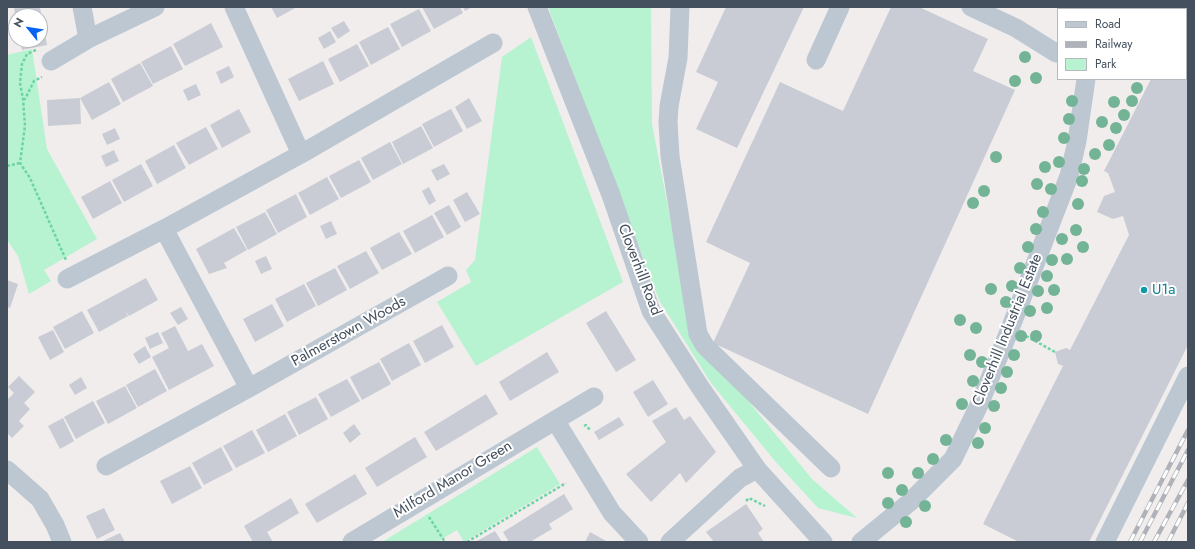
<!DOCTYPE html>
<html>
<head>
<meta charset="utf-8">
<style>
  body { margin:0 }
  #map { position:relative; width:1195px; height:549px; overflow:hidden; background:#f1eded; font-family:Jost,sans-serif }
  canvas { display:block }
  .frame { position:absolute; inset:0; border:8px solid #44505d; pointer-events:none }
  .legend { position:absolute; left:1057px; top:8px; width:130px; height:72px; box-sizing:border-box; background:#fff; border:1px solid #b4b9be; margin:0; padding:5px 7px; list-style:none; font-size:12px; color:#44505d }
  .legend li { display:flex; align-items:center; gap:8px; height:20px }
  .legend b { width:20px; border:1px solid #b4b9be }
  .north { position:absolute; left:8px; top:8px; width:40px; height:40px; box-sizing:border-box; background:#fff; border:1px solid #b4b9be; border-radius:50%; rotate:300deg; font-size:11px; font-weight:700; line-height:16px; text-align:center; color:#44505d }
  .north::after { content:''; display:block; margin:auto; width:14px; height:18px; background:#0764f1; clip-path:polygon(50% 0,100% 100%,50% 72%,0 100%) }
</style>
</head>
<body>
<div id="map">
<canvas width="1195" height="549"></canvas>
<div class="frame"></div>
<ul class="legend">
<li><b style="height:5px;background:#bcc7d1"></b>Road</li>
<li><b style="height:5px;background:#afb2b9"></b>Railway</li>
<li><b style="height:11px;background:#b7f3d1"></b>Park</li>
</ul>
<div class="north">N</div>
</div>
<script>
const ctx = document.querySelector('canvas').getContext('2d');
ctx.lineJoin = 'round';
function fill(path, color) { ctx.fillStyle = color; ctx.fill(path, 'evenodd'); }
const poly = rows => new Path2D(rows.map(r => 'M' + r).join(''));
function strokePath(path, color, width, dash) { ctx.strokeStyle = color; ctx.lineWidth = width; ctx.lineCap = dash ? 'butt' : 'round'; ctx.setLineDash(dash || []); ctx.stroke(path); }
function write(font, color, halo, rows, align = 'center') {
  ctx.font = font + ' Jost,sans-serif'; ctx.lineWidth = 4; ctx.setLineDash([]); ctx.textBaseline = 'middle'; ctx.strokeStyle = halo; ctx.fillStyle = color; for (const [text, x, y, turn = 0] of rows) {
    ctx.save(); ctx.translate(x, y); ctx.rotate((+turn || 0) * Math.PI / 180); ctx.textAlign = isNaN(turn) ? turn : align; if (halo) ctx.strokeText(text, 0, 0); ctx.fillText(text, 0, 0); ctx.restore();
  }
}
const green = poly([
  [548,7,651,7,652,124,692,332,812,479,857,518,818,508,775,461,711,383,659,300],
  [531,37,623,282,476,366,437,302,471,282,466,270,475,260,502,57],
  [32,49,47,149,97,239,44,270,51,281,29,294,18,256,7,240,7,55],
  [537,447,560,484,464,542,457,530,437,542,382,542]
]);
const building = poly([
  [14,7,40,7,43,28,40,29,40,16,15,16],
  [271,7,297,7,277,18],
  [422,7,460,7,463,13,434,29],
  [463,7,472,7,465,11],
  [726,7,804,7,737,148,696,129,718,82,696,72],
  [891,7,919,7,988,39,973,71,1015,90,868,414,713,343,750,263,706,242,780,82,843,111],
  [419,9,431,31,402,47,390,24],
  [344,21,350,31,338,39,331,28],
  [211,23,223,47,185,66,173,44],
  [388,27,400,49,371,65,359,42],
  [40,29,44,29,47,45,22,50,20,40,40,40],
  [1186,29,1188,30,1188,345,1089,542,1019,542,983,524,1063,366,1058,364,1055,352,1066,348,1070,350,1129,235,1123,216,1113,219,1097,212,1104,196,1115,192,1108,173,1104,171,1151,79,1186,79],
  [330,31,336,42,324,49,318,38],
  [357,44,369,66,340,82,328,59],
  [171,46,183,69,153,84,141,62],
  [323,61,334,84,299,101,288,79],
  [140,63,153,86,123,102,111,79],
  [229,66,234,77,221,84,216,72],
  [109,82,121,104,92,120,80,98],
  [196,84,201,95,188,101,183,90],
  [80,98,81,124,48,126,47,100],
  [469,98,482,121,467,129,455,107],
  [239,109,251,132,222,148,210,125],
  [451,109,463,131,434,147,422,124],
  [421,126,433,148,403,164,392,142],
  [206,127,218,149,189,165,176,143],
  [115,128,120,139,107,145,102,134],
  [390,142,402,164,373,180,361,158],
  [174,145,186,168,157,184,145,161],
  [114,150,119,161,106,167,101,156],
  [359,160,371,182,341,198,329,176],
  [141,164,153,186,124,202,112,180],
  [444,164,450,174,437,181,431,170],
  [327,177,339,199,310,215,298,193],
  [110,181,122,203,93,219,81,197],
  [429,187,436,201,429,205,422,191],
  [467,192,480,214,465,222,453,200],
  [296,194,307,217,278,233,266,210],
  [449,205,461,227,447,235,434,213],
  [265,212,277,234,248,250,236,227],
  [432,215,444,237,415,253,403,231],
  [331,221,337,234,326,239,320,226],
  [234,228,247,250,224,263,227,268,209,274,196,249],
  [399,232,412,254,382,270,370,248],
  [366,251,379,273,350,289,337,266],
  [266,256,272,269,261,274,255,261],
  [335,268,347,290,318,306,306,283],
  [146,278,158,300,129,316,126,311,128,316,99,332,87,310],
  [7,280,18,284,10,308,7,307],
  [304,284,316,306,287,322,275,299],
  [272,304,284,326,255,342,243,319],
  [181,307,188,319,178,325,170,313],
  [82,311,94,333,65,349,53,327],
  [606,311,636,360,616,372,586,323],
  [442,325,454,347,425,363,413,341],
  [175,326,188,351,202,344,214,366,169,390,152,357,169,348,161,333],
  [53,330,64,352,50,360,38,337],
  [158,332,163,343,150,349,145,338],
  [409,343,421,365,392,381,380,359],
  [145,346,151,357,139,364,133,354],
  [547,352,559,372,510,401,499,382],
  [379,362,391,384,362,400,350,377],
  [155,369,167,391,138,407,126,385],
  [19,376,35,392,24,403,30,409,19,421,24,426,12,438,7,433,7,400,14,393,8,387],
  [81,377,87,388,75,395,69,385],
  [347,379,360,401,331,417,318,394],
  [653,380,668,404,648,417,633,392],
  [125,386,137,408,108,424,96,401],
  [486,394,498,414,436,451,424,432],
  [316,397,328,419,299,435,287,412],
  [93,401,105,423,76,439,64,417],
  [676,407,684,420,690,416,716,452,686,483,680,473,651,502,626,474,666,442,652,421],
  [285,414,297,436,268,452,256,430],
  [619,417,624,425,599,440,594,432],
  [63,418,74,441,60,449,48,426],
  [354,424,361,434,350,443,343,433],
  [252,430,265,453,236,468,223,446],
  [415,437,427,457,377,487,365,468],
  [221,447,233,470,204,485,192,463],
  [190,466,202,488,172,504,160,481],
  [355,474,367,494,317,523,305,504],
  [564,494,573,509,549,524,552,529,530,542,509,542,503,532],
  [291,498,299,513,267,532,273,542,253,542,244,526],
  [746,504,763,529,758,533,764,542,714,542,706,532],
  [104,508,115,530,97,539,86,516],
  [495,531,502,542,475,542],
  [590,532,608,542,585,542],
  [120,533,125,542,101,542]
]);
const path = poly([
  [36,50,27,54,22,64,20,83,23,99,25,126,20,163,30,178,66,260],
  [23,99,25,99,34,81,42,77],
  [7,166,20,163],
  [1026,336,1055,352],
  [584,426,586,425,590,430],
  [746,501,749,498,765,506],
  [429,517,445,542],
  [467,542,566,483]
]);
const minor = poly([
  [82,7,88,39],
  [234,7,301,154],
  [537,7,611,195,651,311,700,387,757,469,823,542],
  [680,7,678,58,669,106,668,122,670,156,698,334,705,346,831,468],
  [971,7,1016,28,1056,53],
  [1091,9,1091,7],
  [816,60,840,7],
  [51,61,88,39,155,7],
  [164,229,249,388],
  [67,279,164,229,301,154,493,43],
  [555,420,612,513,639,542],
  [106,466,249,388,448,276],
  [7,470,40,499,55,525,62,542],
  [352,542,594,397],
  [670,542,740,478,757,469],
  [861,542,910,502,953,459,979,405,1010,329,1069,176,1077,141,1086,79],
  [1105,542,1188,376]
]);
const rail = poly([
  [1130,542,1188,430],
  [1140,542,1188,450],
  [1154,542,1188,480],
  [1168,542,1188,503]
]);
const trees = [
  [1025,57],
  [1036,78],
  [1015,81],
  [1137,88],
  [1072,101],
  [1132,101],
  [1114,102],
  [1124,115],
  [1069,119],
  [1102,122],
  [1116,128],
  [1064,138],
  [1109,145],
  [1095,154],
  [996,157],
  [1059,162],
  [1045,167],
  [1084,169],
  [1082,181],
  [1037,184],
  [1051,189],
  [984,191],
  [973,203],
  [1078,204],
  [1043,212],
  [1036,229],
  [1076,230],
  [1062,239],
  [1028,247],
  [1083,247],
  [1067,259],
  [1052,260],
  [1020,268],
  [1047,276],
  [1012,286],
  [991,289],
  [1054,290],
  [1038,291],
  [1006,302],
  [1047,308],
  [1030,311],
  [960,320],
  [976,328],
  [1021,336],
  [1036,336],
  [970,355],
  [1014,355],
  [982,362],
  [1007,372],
  [973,381],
  [1001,388],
  [962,404],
  [994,406],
  [985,428],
  [946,440],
  [978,443],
  [933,459],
  [888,473],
  [918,473],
  [902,490],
  [888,503],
  [925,506],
  [906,522]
];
const markers = [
  [1144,290,4,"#0f9aa8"]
];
const streetNames = [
  ["Cloverhill Road",639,270,69],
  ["Cloverhill Industrial Estate",1008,330,-68],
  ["Palmerstown Woods",349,332,-29],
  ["Milford Manor Green",453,480,-31]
];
const cultureNames = [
  ["U1a",1152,290]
];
fill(green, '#b7f3d1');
fill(building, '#c9ccd4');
strokePath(path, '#6cd4a5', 2.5, [3, 2]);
strokePath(minor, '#bcc7d1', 19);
strokePath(rail, '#afb2b9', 4.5);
strokePath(rail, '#fff', 3, [9]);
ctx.fillStyle = '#74b496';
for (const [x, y] of trees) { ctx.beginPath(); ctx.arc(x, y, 6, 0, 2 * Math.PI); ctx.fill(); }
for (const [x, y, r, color] of markers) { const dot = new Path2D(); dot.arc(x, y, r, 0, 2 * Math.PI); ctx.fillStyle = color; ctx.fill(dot); strokePath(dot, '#fff', 1.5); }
write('15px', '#44505d', '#fff', streetNames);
write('15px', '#0d838f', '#fff', cultureNames, 'left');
</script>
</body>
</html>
